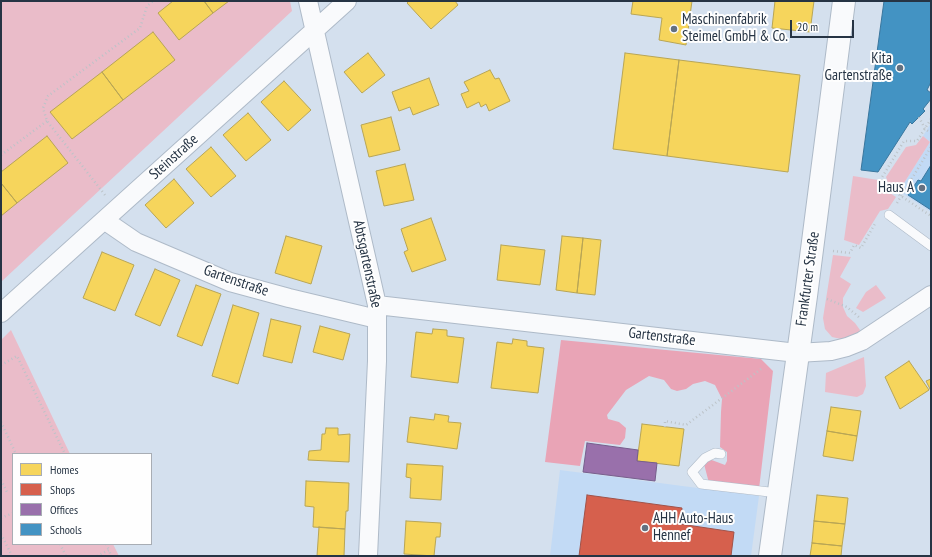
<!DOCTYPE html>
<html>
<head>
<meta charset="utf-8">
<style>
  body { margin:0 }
  #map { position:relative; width:932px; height:557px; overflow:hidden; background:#d4e0ee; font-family:"PT Sans Narrow",sans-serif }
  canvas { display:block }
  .frame { position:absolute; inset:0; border:2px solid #263444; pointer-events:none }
  .legend { position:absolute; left:12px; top:453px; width:140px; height:92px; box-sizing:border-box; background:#fefefe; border:1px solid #a8adb4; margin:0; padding:5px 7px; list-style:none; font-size:12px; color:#263444 }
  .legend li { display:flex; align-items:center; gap:8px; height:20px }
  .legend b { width:20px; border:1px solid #a8adb4 }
  .scale { position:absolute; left:790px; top:20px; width:64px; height:18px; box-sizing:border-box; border:2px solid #263444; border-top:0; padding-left:5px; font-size:12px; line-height:14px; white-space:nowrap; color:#263444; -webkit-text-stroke:3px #fefefe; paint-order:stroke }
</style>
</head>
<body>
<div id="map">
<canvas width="932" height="557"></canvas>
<div class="frame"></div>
<ul class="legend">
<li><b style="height:11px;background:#f6d55c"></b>Homes</li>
<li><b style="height:11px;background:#d6604d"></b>Shops</li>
<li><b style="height:11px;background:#9970ab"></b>Offices</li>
<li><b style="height:11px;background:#4393c3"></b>Schools</li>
</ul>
<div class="scale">20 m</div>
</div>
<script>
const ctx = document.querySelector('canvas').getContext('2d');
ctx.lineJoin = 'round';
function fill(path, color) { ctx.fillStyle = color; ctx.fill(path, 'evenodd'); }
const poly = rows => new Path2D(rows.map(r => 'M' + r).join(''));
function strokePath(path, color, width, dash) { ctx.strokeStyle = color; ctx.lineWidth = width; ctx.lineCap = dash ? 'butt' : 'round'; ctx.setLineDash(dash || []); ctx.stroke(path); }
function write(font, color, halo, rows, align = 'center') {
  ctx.font = font + ' "PT Sans Narrow",sans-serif'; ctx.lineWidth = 4; ctx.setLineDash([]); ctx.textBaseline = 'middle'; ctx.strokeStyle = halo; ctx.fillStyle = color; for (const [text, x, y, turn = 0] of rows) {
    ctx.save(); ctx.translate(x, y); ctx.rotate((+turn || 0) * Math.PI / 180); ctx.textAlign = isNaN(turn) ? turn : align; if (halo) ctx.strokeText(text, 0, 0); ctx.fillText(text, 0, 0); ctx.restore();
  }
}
const built = poly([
  [931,123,931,212,899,191,930,142,923,136],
  [560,470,759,496,751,556,550,556]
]);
const green = poly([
  [1,1,290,1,292,11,1,282],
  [923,136,930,142,899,191,888,183,886,177,906,147,916,145],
  [853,176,878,180,878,185,896,197,888,209,880,211,859,245,844,240],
  [833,255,851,257,840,277,851,284,843,298,843,307,847,316,855,323,860,330,857,335,841,339,832,337,825,329,823,318],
  [876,285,886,298,863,312,856,308,866,292],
  [11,330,70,454,13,454,13,544,113,544,119,556,1,556,1,340],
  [864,357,866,386,863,394,857,397,825,392,826,373]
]);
const forest = poly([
  [561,340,761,359,773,371,759,489,709,483,704,464,709,459,725,465,727,461,727,452,720,447,721,412,722,399,715,385,705,381,693,384,686,389,677,391,671,389,664,380,649,376,626,390,607,415,608,419,619,422,626,428,625,438,620,445,585,441,580,466,545,462]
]);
const homes = poly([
  [173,1,204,1,213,13,179,40,158,13,173,1],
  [204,1,229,1,213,13,204,1],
  [409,1,455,1,458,5,431,29,407,3,409,1],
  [633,1,692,1,686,45,659,40,662,18,631,14,633,1],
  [775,1,814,1,810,32,772,28,775,1],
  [153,32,175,60,123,100,102,72,153,32],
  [368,53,385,75,362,93,344,72,368,53],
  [625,53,679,60,667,156,613,149,625,53],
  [679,60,800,75,788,172,667,156,679,60],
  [490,70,495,79,499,78,510,101,489,111,486,104,481,107,479,102,467,108,461,94,469,91,464,82,490,70],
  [102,72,123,100,72,139,50,112,102,72],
  [429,78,439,105,413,115,410,107,399,111,392,92,429,78],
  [284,81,311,110,288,131,261,102,284,81],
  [248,113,271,140,246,161,223,135,248,113],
  [391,117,400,150,369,157,361,125,391,117],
  [47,136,68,163,17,203,1,183,1,172,47,136],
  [211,147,236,176,211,197,186,169,211,147],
  [405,164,414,200,384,206,376,171,405,164],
  [174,179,194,203,166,228,145,205,174,179],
  [1,183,17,203,1,216,1,183],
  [431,218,446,260,412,272,404,252,408,250,401,229,431,218],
  [286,236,322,246,311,284,275,273,286,236],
  [562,236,583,238,577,293,556,290,562,236],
  [583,238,601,240,595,295,577,293,583,238],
  [501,245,545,250,540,285,497,280,501,245],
  [102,252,134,265,115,311,83,298,102,252],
  [155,269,180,280,160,326,135,315,155,269],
  [196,285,221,294,202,346,177,336,196,285],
  [233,305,259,313,238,384,212,376,233,305],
  [271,319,301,326,292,363,263,356,271,319],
  [320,326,350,334,343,360,313,352,320,326],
  [433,329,447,330,447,336,464,338,458,383,411,377,416,332,432,334,433,329],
  [513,339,527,341,527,346,544,348,538,393,491,388,497,342,512,344,513,339],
  [909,361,929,390,900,409,885,377,909,361],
  [931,379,931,391,926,381,931,379],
  [831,407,861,411,857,436,827,431,831,407],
  [435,414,449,416,448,422,461,423,457,449,407,442,410,417,434,420,435,414],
  [642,424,684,429,679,466,637,461,642,424],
  [326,428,338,428,338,435,350,434,349,462,308,460,309,451,321,450,322,434,325,434,326,428],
  [827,431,857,436,853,461,823,456,827,431],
  [407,464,443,466,441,500,410,498,411,478,406,477,407,464],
  [306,481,349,483,348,511,346,511,345,529,313,527,314,507,305,506,306,481],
  [817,495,848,498,845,524,814,521,817,495],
  [406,521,441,523,440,537,436,537,434,556,404,554,406,521],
  [814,521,845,524,842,546,812,543,814,521],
  [319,527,345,529,344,556,317,556,319,527],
  [812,543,842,546,841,556,810,556,812,543]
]);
const shops = poly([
  [587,495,682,508,680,524,734,532,731,556,579,556,587,495]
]);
const offices = poly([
  [587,443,638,450,637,461,657,463,655,481,583,472,587,443]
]);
const schools = poly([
  [884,1,931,1,931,82,927,90,931,93,931,99,923,109,925,111,912,124,910,122,878,172,861,170,884,1],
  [931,165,931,210,908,195,918,180,921,181,931,165]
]);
const path = poly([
  [919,117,925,129,931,133],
  [931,119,917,141,904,141,881,179,883,184,931,216],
  [1,155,47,121],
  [105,195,47,121,43,108,48,96,140,28,147,6,153,1],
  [897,203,931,147],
  [833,251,850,253,854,245,861,248,876,222],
  [827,299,847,307,860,318],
  [1,365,17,356,65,454],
  [1,422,16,454],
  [665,427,665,421,686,425,761,369],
  [1,480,8,494],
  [1,518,13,513],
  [1,534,12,556],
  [60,544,66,556],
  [106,544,109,550],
  [97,556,109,550,111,556]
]);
const lane = poly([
  [889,215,931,246],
  [721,454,715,453,705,458,692,472,701,484,778,493]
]);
const street = poly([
  [308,1,377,305,377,361,368,556],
  [104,220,136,242,230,282,289,298,377,319],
  [377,305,797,353,831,351,847,347,862,341,931,295],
  [1,313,347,1]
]);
const secondary = poly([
  [770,556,806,296,844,1]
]);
const markers = [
  [674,29,4,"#637080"],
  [900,68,4,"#637080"],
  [922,188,4,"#637080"],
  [645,528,4,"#637080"]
];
const poiNames = [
  ["Maschinenfabrik",682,20],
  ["Steimel GmbH & Co.",682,37],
  ["Kita",892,59,"right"],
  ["Gartenstraße",892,76,"right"],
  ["Haus A",914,188,"right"],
  ["AHH Auto-Haus",653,519],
  ["Hennef",653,536]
];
const streetNames = [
  ["Steinstraße",174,157,-42],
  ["Abtsgartenstraße",367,264,78],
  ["Frankfurter Straße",808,279,-82],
  ["Gartenstraße",236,281,19],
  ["Gartenstraße",662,337,7]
];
fill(built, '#c2daf5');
fill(green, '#eabcc9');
fill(forest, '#e9a4b6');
fill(homes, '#f6d55c');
strokePath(homes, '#b8a555', 1);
fill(shops, '#d6604d');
strokePath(shops, '#a1534a', 1);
fill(offices, '#9970ab');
strokePath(offices, '#765e8c', 1);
fill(schools, '#4393c3');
strokePath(schools, '#3a769d', 1);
strokePath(lane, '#aebac8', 10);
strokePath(street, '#aebac8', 20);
strokePath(secondary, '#aebac8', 24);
strokePath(path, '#bcc3c8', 2.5, [1, 3]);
strokePath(lane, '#f9fafc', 9);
strokePath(street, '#f9fafc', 18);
strokePath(secondary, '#f9fafc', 22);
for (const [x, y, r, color] of markers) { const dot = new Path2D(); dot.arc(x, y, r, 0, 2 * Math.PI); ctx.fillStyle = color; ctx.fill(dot); strokePath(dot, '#fefefe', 1.5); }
write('15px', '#263444', '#fefefe', poiNames, 'left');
write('15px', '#263444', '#fefefe', streetNames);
</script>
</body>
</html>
